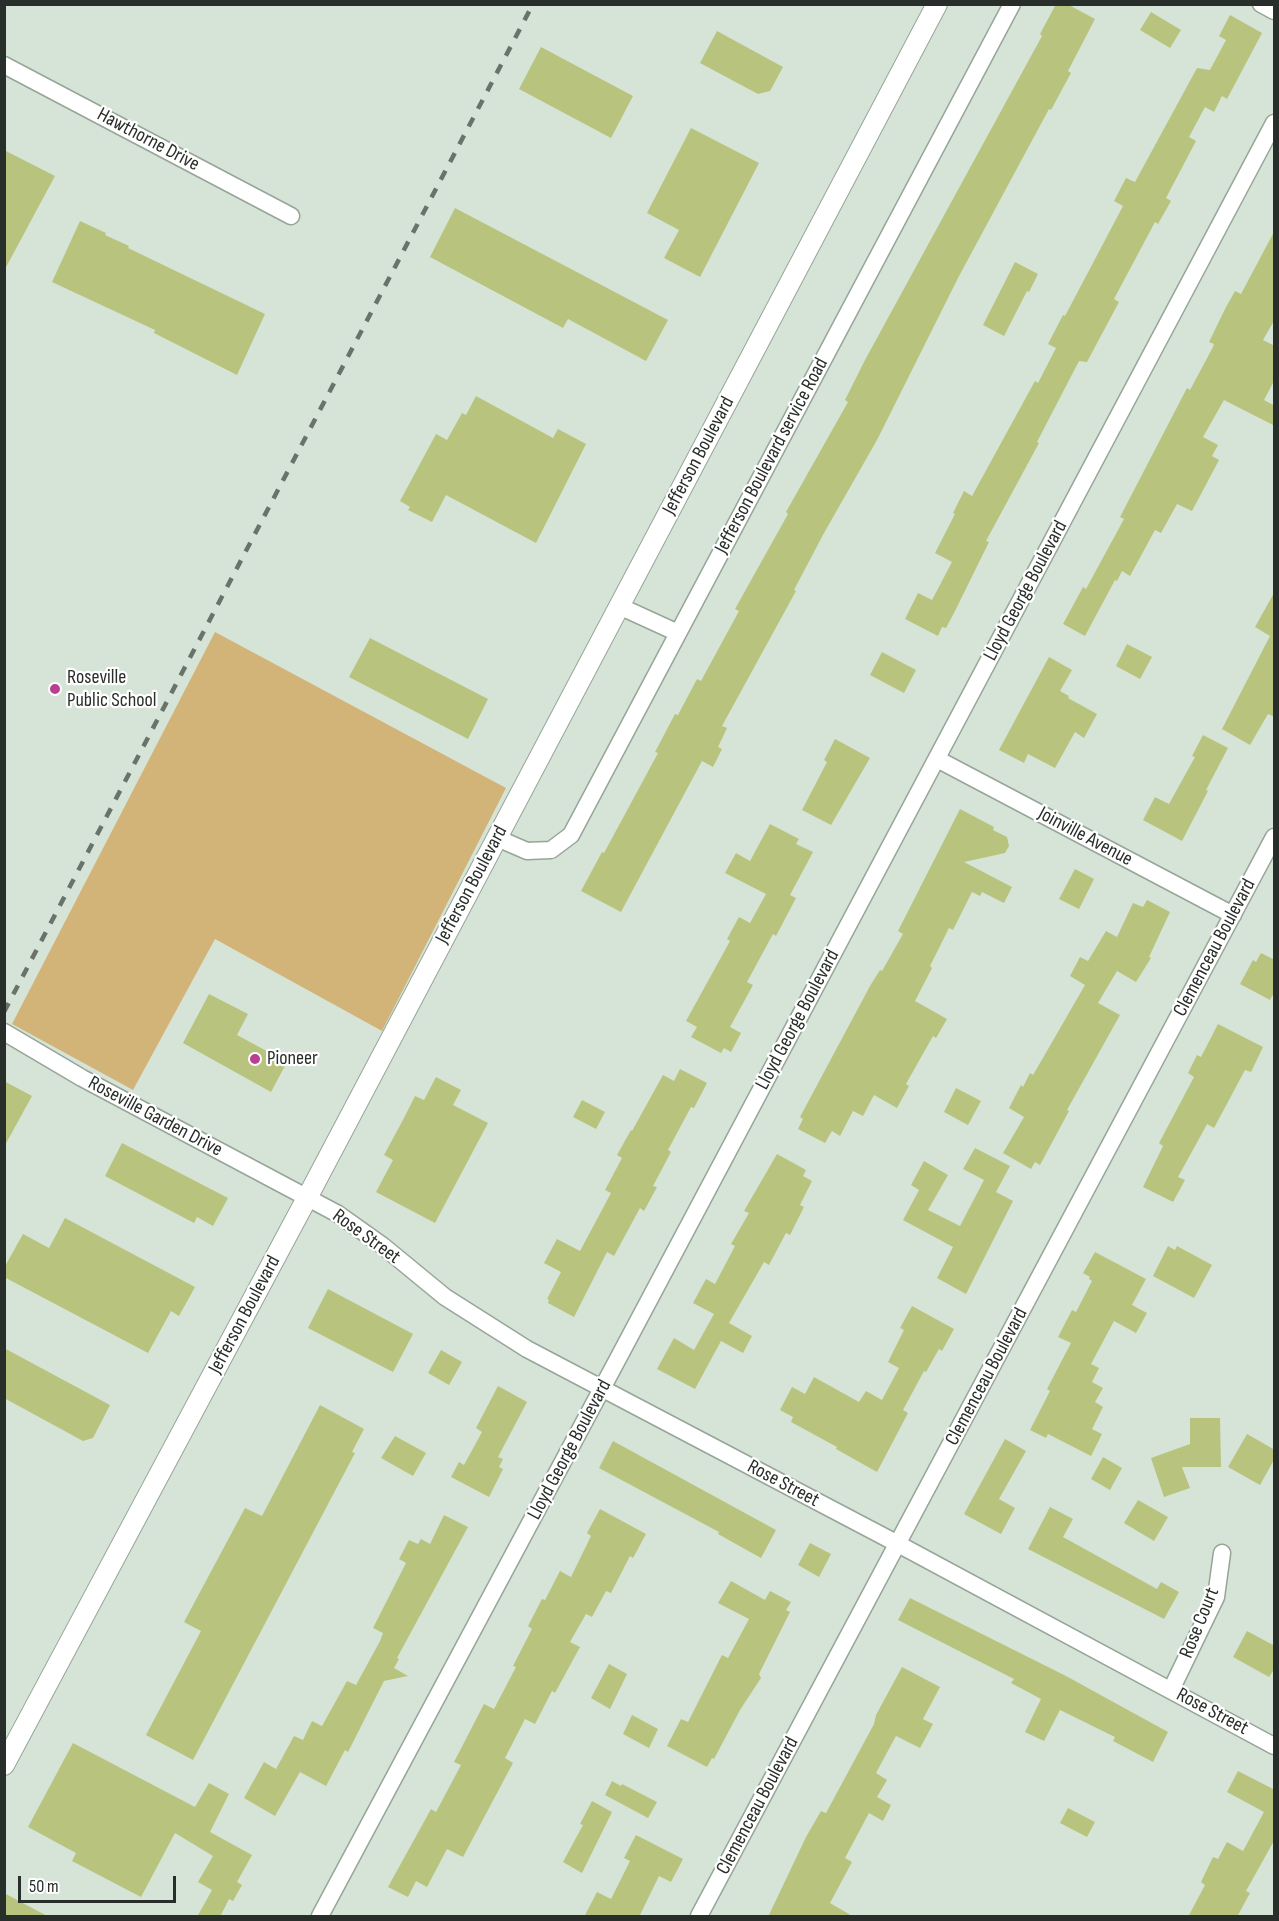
<!DOCTYPE html>
<html>
<head>
<meta charset="utf-8">
<style>
  body { margin:0 }
  #map { position:relative; width:1279px; height:1921px; overflow:hidden; background:#d5e4d7; font-family:"Sofia Sans Condensed",sans-serif }
  canvas { display:block }
  .frame { position:absolute; inset:0; border:6px solid #282e29; pointer-events:none }
  .scale { position:absolute; left:18px; top:1876px; width:158px; height:27px; box-sizing:border-box; border:3px solid #282e29; border-top:0; padding-left:8px; font-size:18px; line-height:21px; white-space:nowrap; color:#282e29; -webkit-text-stroke:4px #fff; paint-order:stroke }
</style>
</head>
<body>
<div id="map">
<canvas width="1279" height="1921"></canvas>
<div class="frame"></div>
<div class="scale">50 m</div>
</div>
<script>
const ctx = document.querySelector('canvas').getContext('2d');
ctx.lineJoin = 'round';
function fill(path, color) { ctx.fillStyle = color; ctx.fill(path, 'evenodd'); }
const poly = rows => new Path2D(rows.map(r => 'M' + r).join(''));
function strokePath(path, color, width, dash) { ctx.strokeStyle = color; ctx.lineWidth = width; ctx.lineCap = dash ? 'butt' : 'round'; ctx.setLineDash(dash || []); ctx.stroke(path); }
function write(font, color, halo, rows, align = 'center') {
  ctx.font = font + ' "Sofia Sans Condensed",sans-serif'; ctx.lineWidth = 4.5; ctx.setLineDash([]); ctx.textBaseline = 'middle'; ctx.strokeStyle = halo; ctx.fillStyle = color; for (const [text, x, y, turn = 0] of rows) {
    ctx.save(); ctx.translate(x, y); ctx.rotate((+turn || 0) * Math.PI / 180); ctx.textAlign = isNaN(turn) ? turn : align; if (halo) ctx.strokeText(text, 0, 0); ctx.fillText(text, 0, 0); ctx.restore();
  }
}
const green = poly([
  [215,632,506,788,382,1031,215,939,133,1090,12,1024]
]);
const building = poly([
  [1056,4,1067,4,1095,19,1068,71,1071,73,1051,110,1049,109,958,278,877,440,824,533,794,590,796,591,722,726,727,728,718,747,722,749,713,767,702,761,621,912,581,891,602,852,604,853,658,753,655,752,675,714,678,715,697,679,701,681,739,611,735,609,788,514,786,512,848,402,845,400,865,360,1042,36,1040,34],
  [1151,12,1181,30,1170,48,1140,30],
  [1230,15,1262,33,1227,99,1222,96,1214,112,1205,107,1189,137,1196,141,1166,198,1171,201,1158,224,1155,222,1114,299,1119,302,1087,362,1079,361,1037,442,1039,443,986,541,989,542,954,613,946,628,942,627,938,636,905,619,918,593,932,600,952,562,935,553,955,514,953,513,964,491,972,496,1035,381,1038,383,1056,348,1048,344,1063,315,1065,316,1123,206,1114,201,1126,178,1135,182,1197,68,1210,70,1226,40,1219,36],
  [717,31,783,67,770,91,758,94,700,63],
  [541,47,633,96,611,138,519,89],
  [691,128,759,163,700,277,664,258,679,230,647,213],
  [4,150,55,176,4,271],
  [455,208,668,320,646,361,568,319,563,328,430,257],
  [80,221,106,233,105,235,129,246,128,248,265,314,237,375,154,333,155,330,52,282],
  [1275,230,1275,319,1263,340,1275,346,1275,379,1264,400,1275,406,1275,426,1224,400,1203,437,1218,445,1212,456,1219,460,1192,511,1177,504,1161,533,1155,530,1130,576,1122,571,1117,581,1115,580,1085,636,1063,624,1083,587,1086,589,1124,519,1120,517,1187,388,1190,390,1213,347,1214,344,1209,342,1225,309,1235,291,1241,294],
  [1015,262,1038,274,1029,292,1027,291,1004,336,983,325],
  [476,396,553,438,558,429,586,444,536,543,446,495,432,522,408,510,410,507,400,501,436,434,447,440,462,413,466,415],
  [1275,591,1275,717,1268,714,1250,745,1222,729,1270,636,1255,627],
  [370,638,488,699,468,739,349,677],
  [1127,644,1152,657,1140,679,1116,666],
  [882,652,916,670,904,693,870,675],
  [1049,657,1072,670,1060,691,1069,696,1068,698,1097,714,1084,738,1075,732,1055,768,1028,754,1024,763,999,750],
  [1203,735,1228,748,1206,790,1208,791,1182,841,1143,820,1155,797,1169,804,1195,757,1192,756],
  [835,739,870,758,831,825,802,810,827,762,824,760],
  [960,809,994,827,993,830,1007,837,1009,846,1005,853,964,862,1012,887,1004,903,982,892,980,896,972,892,953,930,949,928,930,966,932,968,915,1001,947,1019,936,1038,933,1036,906,1084,909,1086,897,1108,874,1095,863,1116,853,1111,840,1136,832,1131,825,1143,798,1129,803,1119,800,1117,870,986,880,970,882,971,903,934,898,931],
  [770,824,799,839,796,844,813,852,790,895,796,898,776,936,773,934,747,982,753,985,730,1027,741,1033,731,1052,724,1048,721,1053,691,1037,697,1027,686,1021,730,941,727,939,739,917,750,923,766,894,725,873,736,853,750,861],
  [1075,869,1094,879,1079,909,1059,899],
  [1147,900,1170,912,1149,957,1151,958,1136,982,1117,971,1098,1003,1120,1015,1067,1110,1069,1111,1040,1165,1035,1162,1031,1169,1003,1153,1024,1117,1009,1108,1021,1085,1023,1087,1030,1073,1033,1075,1040,1063,1085,985,1070,976,1080,957,1088,961,1106,931,1117,937,1133,903,1143,907],
  [1261,953,1275,960,1275,991,1270,1000,1240,984,1253,960,1256,962],
  [209,994,248,1014,237,1035,287,1062,271,1092,183,1043],
  [1218,1024,1263,1047,1251,1072,1245,1070,1214,1128,1207,1124,1205,1128,1178,1177,1185,1180,1173,1202,1143,1187,1163,1146,1159,1143,1194,1077,1188,1073,1197,1055,1201,1057],
  [680,1069,707,1083,694,1108,691,1107,668,1150,671,1152,653,1186,657,1187,644,1211,640,1208,614,1256,607,1252,574,1317,548,1303,549,1300,547,1299,561,1272,544,1263,557,1239,580,1251,611,1193,605,1190,622,1158,617,1155,631,1130,632,1131,663,1075,674,1081],
  [436,1077,461,1090,453,1105,488,1123,435,1223,376,1192,393,1160,384,1155,404,1118,415,1096,424,1100],
  [4,1081,32,1096,4,1147],
  [956,1088,981,1101,968,1125,944,1112],
  [582,1100,605,1112,596,1129,573,1117],
  [122,1143,228,1198,213,1226,197,1217,194,1223,105,1176],
  [975,1148,1010,1166,996,1192,1013,1201,966,1294,937,1278,953,1247,903,1220,919,1190,911,1185,924,1161,948,1175,928,1210,960,1226,984,1180,963,1169],
  [777,1154,806,1170,803,1176,812,1181,800,1205,804,1207,790,1235,786,1233,769,1265,764,1262,729,1323,752,1336,743,1353,721,1341,695,1389,657,1369,674,1338,694,1350,714,1314,693,1303,706,1279,715,1284,735,1246,731,1244,749,1213,744,1211],
  [65,1218,195,1287,179,1316,171,1311,148,1353,4,1277,4,1268,23,1234,49,1248],
  [1168,1246,1175,1250,1177,1246,1212,1265,1194,1298,1153,1276],
  [1095,1252,1146,1279,1132,1305,1147,1313,1136,1333,1114,1321,1091,1364,1099,1368,1092,1382,1103,1388,1095,1402,1103,1407,1092,1429,1102,1434,1091,1456,1048,1434,1046,1438,1030,1430,1050,1391,1047,1389,1071,1343,1058,1337,1072,1310,1076,1312,1092,1281,1089,1279,1090,1277,1083,1273],
  [328,1289,413,1334,393,1372,308,1328],
  [912,1306,954,1329,942,1351,939,1349,926,1372,924,1371,903,1410,908,1413,877,1472,836,1449,837,1447,791,1422,793,1417,780,1410,792,1387,805,1394,814,1377,859,1402,866,1391,882,1400,899,1368,888,1362,904,1330,900,1328],
  [4,1348,110,1405,93,1438,83,1441,4,1398],
  [441,1350,462,1362,449,1385,428,1373],
  [498,1386,527,1402,498,1457,503,1459,499,1467,503,1469,489,1497,451,1477,459,1462,464,1465,482,1432,476,1428],
  [320,1405,364,1429,352,1452,355,1453,193,1760,146,1735,201,1631,184,1622,245,1508,262,1516],
  [1190,1418,1220,1418,1221,1467,1182,1467,1190,1488,1164,1497,1151,1458,1190,1444],
  [1247,1434,1275,1450,1275,1458,1260,1485,1228,1467],
  [395,1436,426,1453,413,1476,381,1458],
  [1005,1439,1026,1451,999,1499,1015,1508,1001,1534,964,1514],
  [613,1441,776,1530,761,1558,718,1534,719,1532,599,1468],
  [1103,1457,1122,1468,1110,1490,1091,1479],
  [1138,1500,1168,1517,1154,1541,1124,1523],
  [1050,1507,1073,1519,1063,1537,1157,1589,1161,1582,1179,1592,1164,1619,1028,1549],
  [600,1509,646,1534,633,1558,630,1556,611,1593,606,1591,592,1617,586,1614,570,1642,580,1647,555,1693,552,1691,535,1724,525,1719,505,1758,513,1763,463,1857,447,1849,427,1887,416,1881,408,1897,388,1887,431,1809,436,1812,461,1765,454,1762,484,1704,494,1709,516,1667,513,1666,532,1629,528,1626,542,1599,545,1600,560,1571,571,1577,591,1536,587,1533],
  [444,1515,468,1527,397,1658,399,1659,394,1668,408,1676,384,1681,348,1752,345,1750,326,1786,300,1772,275,1816,244,1798,264,1762,276,1769,294,1736,303,1740,312,1721,322,1726,347,1681,356,1685,380,1641,383,1633,373,1628,406,1563,399,1559,409,1540,418,1544,421,1539,430,1544],
  [810,1543,831,1554,819,1577,798,1565],
  [731,1581,765,1600,770,1591,791,1602,786,1610,790,1612,759,1674,761,1678,740,1710,714,1759,712,1758,707,1767,667,1746,681,1719,688,1722,722,1655,728,1658,749,1619,718,1603],
  [910,1598,1066,1676,1168,1732,1153,1762,1113,1741,1115,1737,1060,1710,1044,1741,1025,1732,1041,1699,1011,1683,1014,1679,898,1620],
  [1247,1631,1275,1646,1275,1668,1269,1677,1233,1657],
  [609,1664,627,1674,610,1709,591,1698],
  [902,1667,940,1687,923,1719,933,1724,920,1748,896,1736,876,1773,887,1780,877,1797,891,1805,883,1821,869,1813,845,1858,852,1862,830,1903,854,1917,768,1917,806,1837,821,1811,826,1813,874,1724,876,1715],
  [632,1715,658,1729,649,1748,623,1734],
  [73,1743,195,1807,209,1783,229,1794,210,1832,252,1855,237,1882,242,1885,233,1901,229,1899,220,1917,197,1917,212,1890,198,1882,213,1856,175,1833,141,1897,72,1861,76,1853,28,1827],
  [1238,1771,1275,1790,1275,1839,1246,1891,1250,1893,1237,1917,1188,1917,1205,1885,1201,1882,1213,1857,1218,1859,1227,1842,1243,1851,1264,1812,1227,1792],
  [612,1781,621,1786,622,1784,657,1802,648,1818,605,1795],
  [592,1801,612,1812,582,1873,563,1862,583,1825,580,1824],
  [1068,1808,1095,1822,1087,1837,1060,1823],
  [636,1835,683,1859,671,1882,659,1876,640,1915,643,1917,584,1917,597,1892,611,1899,630,1861,624,1858],
  [4,1893,49,1917,4,1917]
]);
const minor = poly([
  [1261,4,1274,11],
  [4,65,291,216],
  [619,606,678,633],
  [937,759,1233,915],
  [497,838,527,851,551,850,571,835,1012,4],
  [4,1032,82,1078,338,1214,383,1246,445,1297,527,1349,898,1544,1274,1746],
  [1171,1690,1216,1597,1222,1553],
  [320,1916,621,1353,1274,123],
  [699,1916,1274,837]
]);
const tertiary = poly([
  [4,1765,307,1198,937,4]
]);
const rail = poly([
  [4,1012,533,4]
]);
const markers = [
  [55,689,6,"#ba3f91"],
  [255,1059,6,"#ba3f91"]
];
const streetNames = [
  ["Hawthorne Drive",148,140,28],
  ["Jefferson Boulevard",699,456,-62],
  ["Jefferson Boulevard service Road",772,456,-62],
  ["Lloyd George Boulevard",1026,591,-62],
  ["Joinville Avenue",1085,837,28],
  ["Jefferson Boulevard",472,885,-62],
  ["Clemenceau Boulevard",1215,948,-62],
  ["Lloyd George Boulevard",798,1020,-62],
  ["Roseville Garden Drive",155,1117,28],
  ["Rose Street",366,1237,36],
  ["Jefferson Boulevard",245,1315,-62],
  ["Clemenceau Boulevard",987,1377,-62],
  ["Lloyd George Boulevard",570,1450,-62],
  ["Rose Street",783,1484,28],
  ["Rose Court",1200,1623,-68],
  ["Rose Street",1212,1712,28],
  ["Clemenceau Boulevard",758,1806,-62]
];
const poiNames = [
  ["Roseville",67,678],
  ["Public School",67,701],
  ["Pioneer",267,1059]
];
fill(green, '#d2b479');
fill(building, '#b8c47e');
strokePath(minor, '#97a599', 19);
strokePath(tertiary, '#97a599', 22);
strokePath(minor, '#fff', 16);
strokePath(tertiary, '#fff', 20);
strokePath(rail, '#69736b', 4.5, [10, 10]);
for (const [x, y, r, color] of markers) { const dot = new Path2D(); dot.arc(x, y, r, 0, 2 * Math.PI); ctx.fillStyle = color; ctx.fill(dot); strokePath(dot, '#fff', 2); }
write('20px', '#282e29', '#fff', streetNames);
write('20px', '#282e29', '#fff', poiNames, 'left');
</script>
</body>
</html>
